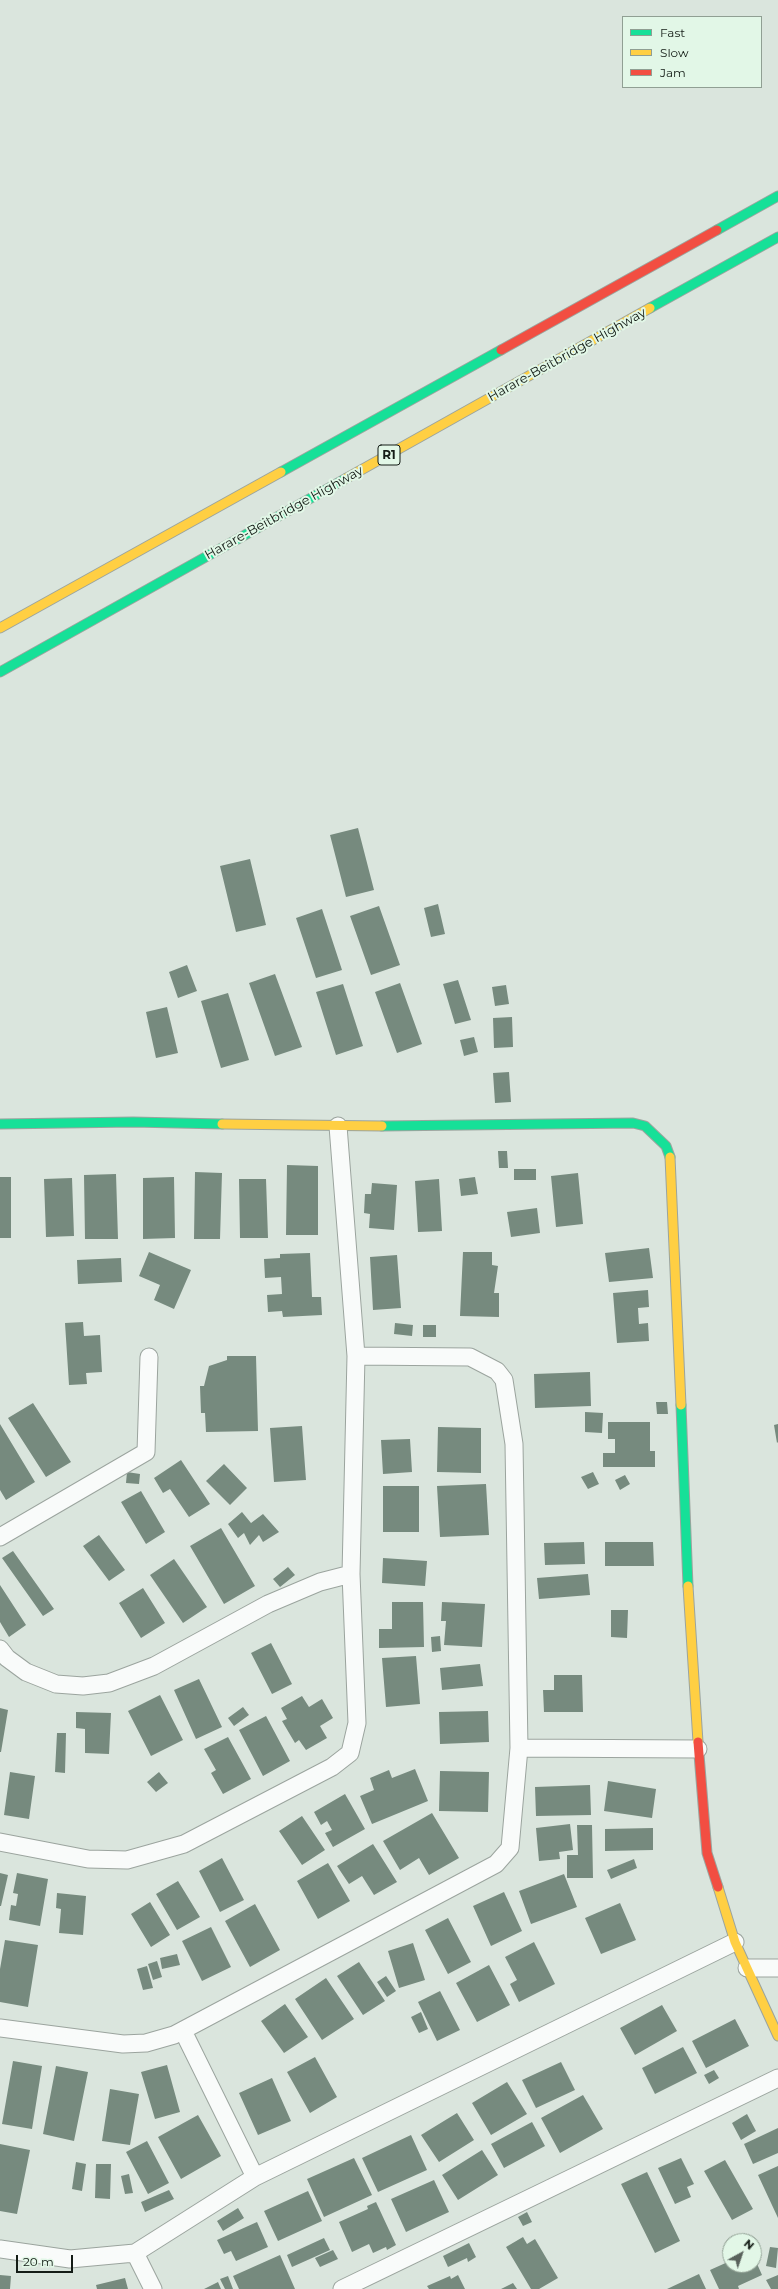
<!DOCTYPE html>
<html>
<head>
<meta charset="utf-8">
<style>
  body { margin:0 }
  #map { position:relative; width:778px; height:2289px; overflow:hidden; background:#dae5dd; font-family:Montserrat,sans-serif }
  canvas { display:block }
  .legend { position:absolute; left:622px; top:16px; width:140px; height:72px; box-sizing:border-box; background:#e2f7e7; border:1px solid #909f93; margin:0; padding:5px 7px; list-style:none; font-size:12px; color:#141c16 }
  .legend li { display:flex; align-items:center; gap:8px; height:20px }
  .legend b { width:20px; border:1px solid #909f93 }
  .north { position:absolute; left:722px; top:2233px; width:40px; height:40px; box-sizing:border-box; background:#e2f7e7; border:1px solid #909f93; border-radius:50%; rotate:40deg; font-size:11px; font-weight:700; line-height:16px; text-align:center; color:#141c16 }
  .north::after { content:''; display:block; margin:auto; width:14px; height:18px; background:#59625c; clip-path:polygon(50% 0,100% 100%,50% 72%,0 100%) }
  .scale { position:absolute; left:16px; top:2255px; width:57px; height:18px; box-sizing:border-box; border:2px solid #141c16; border-top:0; padding-left:5px; font-size:12px; line-height:14px; white-space:nowrap; color:#141c16; -webkit-text-stroke:3px #e2f7e7; paint-order:stroke }
</style>
</head>
<body>
<div id="map">
<canvas width="778" height="2289"></canvas>
<ul class="legend">
<li><b style="height:5px;background:#16e098"></b>Fast</li>
<li><b style="height:5px;background:#ffcf43"></b>Slow</li>
<li><b style="height:5px;background:#f24e42"></b>Jam</li>
</ul>
<div class="north">N</div>
<div class="scale">20 m</div>
</div>
<script>
const ctx = document.querySelector('canvas').getContext('2d');
ctx.lineJoin = 'round';
function fill(path, color) { ctx.fillStyle = color; ctx.fill(path, 'evenodd'); }
const poly = rows => new Path2D(rows.map(r => 'M' + r).join(''));
function strokePath(path, color, width, dash) { ctx.strokeStyle = color; ctx.lineWidth = width; ctx.lineCap = dash ? 'butt' : 'round'; ctx.setLineDash(dash || []); ctx.stroke(path); }
function write(font, color, halo, rows, align = 'center') {
  ctx.font = font + ' Montserrat,sans-serif'; ctx.lineWidth = 4; ctx.setLineDash([]); ctx.textBaseline = 'middle'; ctx.strokeStyle = halo; ctx.fillStyle = color; for (const [text, x, y, turn = 0] of rows) {
    ctx.save(); ctx.translate(x, y); ctx.rotate((+turn || 0) * Math.PI / 180); ctx.textAlign = isNaN(turn) ? turn : align; if (halo) ctx.strokeText(text, 0, 0); ctx.fillText(text, 0, 0); ctx.restore();
  }
}
const building = poly([
  [358,828,374,890,346,897,330,835],
  [250,859,266,925,236,932,220,866],
  [438,904,445,934,431,937,424,908],
  [379,906,400,965,371,975,350,916],
  [322,909,342,970,316,978,296,918],
  [187,965,197,991,178,998,169,972],
  [275,974,302,1047,275,1056,249,983],
  [458,980,471,1020,455,1024,443,984],
  [400,983,422,1044,397,1053,375,992],
  [343,984,363,1046,336,1055,316,992],
  [506,985,509,1004,495,1006,492,987],
  [228,993,249,1060,221,1068,201,1001],
  [167,1007,178,1053,156,1058,146,1012],
  [512,1017,513,1047,494,1048,493,1018],
  [474,1037,478,1052,464,1056,460,1040],
  [509,1072,511,1102,495,1103,493,1073],
  [498,1151,507,1151,508,1168,499,1168],
  [287,1165,318,1166,318,1235,286,1235],
  [514,1169,536,1169,536,1180,514,1180],
  [195,1172,222,1173,220,1239,194,1239],
  [578,1173,583,1224,556,1227,551,1176],
  [116,1174,118,1239,85,1239,84,1175],
  [0,1177,11,1177,11,1238,0,1238],
  [174,1177,175,1238,143,1239,143,1178],
  [475,1177,478,1194,461,1196,459,1179],
  [72,1178,74,1236,46,1237,44,1179],
  [239,1179,266,1179,268,1238,240,1238],
  [439,1179,442,1231,418,1232,415,1181],
  [372,1183,397,1185,394,1230,369,1228,370,1214,364,1213,365,1194,371,1194],
  [537,1208,540,1233,511,1237,507,1212],
  [649,1248,653,1278,609,1282,605,1253],
  [149,1252,191,1270,174,1309,154,1300,160,1285,139,1276],
  [463,1252,492,1252,492,1265,498,1266,494,1293,499,1293,499,1317,460,1316],
  [310,1253,312,1297,321,1297,322,1315,283,1317,282,1311,268,1312,267,1295,282,1294,281,1277,265,1278,264,1259,280,1258,280,1254],
  [397,1255,401,1308,373,1310,370,1257],
  [121,1258,122,1282,78,1284,77,1260],
  [648,1290,649,1307,638,1308,639,1324,648,1323,649,1341,617,1343,613,1293],
  [83,1322,84,1336,100,1335,102,1372,86,1373,87,1384,69,1385,65,1323],
  [395,1323,413,1325,412,1336,394,1334],
  [423,1325,436,1325,436,1337,423,1337],
  [227,1356,256,1356,258,1431,206,1432,205,1413,201,1413,200,1386,204,1386,209,1366,227,1360],
  [590,1372,591,1406,535,1408,534,1374],
  [656,1402,667,1402,668,1414,657,1414],
  [33,1403,71,1462,46,1477,8,1418],
  [585,1412,603,1413,602,1433,585,1432],
  [608,1422,650,1422,650,1451,655,1451,655,1467,603,1467,603,1453,615,1453,615,1439,608,1439],
  [0,1424,35,1482,6,1500,0,1490],
  [778,1424,778,1442,777,1443,774,1425],
  [302,1426,306,1480,274,1482,270,1428],
  [438,1427,481,1428,481,1473,437,1472],
  [410,1439,412,1472,383,1474,381,1440],
  [181,1460,210,1504,189,1517,170,1489,163,1493,154,1478],
  [224,1464,247,1488,230,1505,206,1481],
  [127,1472,140,1474,139,1484,126,1483],
  [593,1472,599,1484,588,1489,581,1477],
  [625,1475,630,1484,620,1490,615,1480],
  [486,1484,489,1535,440,1537,437,1486],
  [383,1486,419,1486,419,1532,383,1532],
  [141,1491,165,1532,146,1544,121,1502],
  [242,1512,251,1523,263,1514,279,1532,263,1542,259,1535,250,1545,244,1533,238,1538,228,1524],
  [221,1528,255,1586,224,1604,190,1546],
  [99,1535,125,1570,109,1581,83,1546],
  [584,1542,585,1564,545,1565,544,1543],
  [605,1542,653,1542,654,1566,605,1566],
  [13,1551,54,1609,43,1616,2,1558],
  [383,1558,427,1561,425,1586,382,1583],
  [174,1559,207,1607,183,1623,150,1575],
  [288,1567,295,1575,280,1587,273,1579],
  [588,1574,590,1595,539,1599,537,1578],
  [0,1585,26,1625,9,1637,0,1622],
  [143,1588,165,1623,141,1638,119,1603],
  [392,1602,423,1602,424,1647,379,1648,379,1629,392,1629],
  [442,1602,485,1604,482,1647,444,1645,446,1621,441,1621],
  [611,1610,628,1610,627,1638,611,1637],
  [440,1636,441,1651,432,1652,431,1637],
  [271,1643,292,1684,272,1694,251,1653],
  [416,1656,420,1704,386,1707,382,1658],
  [480,1664,483,1686,442,1690,440,1668],
  [554,1675,582,1675,583,1712,544,1712,543,1690,554,1690],
  [199,1679,222,1727,196,1739,174,1690],
  [160,1695,183,1740,151,1756,128,1711],
  [302,1696,309,1707,322,1699,333,1718,320,1726,327,1738,306,1750,299,1740,295,1743,282,1721,287,1719,281,1708],
  [243,1707,249,1715,234,1726,228,1718],
  [0,1708,8,1710,1,1752,0,1752],
  [488,1711,489,1742,440,1744,439,1712],
  [76,1712,111,1713,109,1754,85,1753,85,1729,76,1728],
  [266,1716,290,1761,263,1776,239,1730],
  [57,1733,66,1733,65,1773,55,1772],
  [228,1737,251,1779,223,1794,211,1773,216,1770,204,1749],
  [415,1769,428,1801,372,1824,360,1796,374,1790,370,1778,389,1770,392,1778],
  [440,1771,489,1772,488,1812,439,1811],
  [10,1772,35,1776,29,1819,4,1815],
  [159,1772,168,1783,156,1792,147,1782],
  [608,1781,656,1789,652,1818,604,1811],
  [590,1785,591,1815,536,1816,535,1787],
  [345,1794,365,1829,333,1847,325,1833,332,1830,327,1821,321,1825,314,1812],
  [432,1813,459,1858,429,1875,419,1858,400,1870,383,1841],
  [302,1816,325,1850,302,1865,279,1831],
  [570,1824,573,1850,559,1852,560,1859,539,1861,536,1828],
  [577,1825,592,1825,593,1878,567,1878,567,1855,578,1855],
  [653,1828,653,1850,605,1851,605,1829],
  [373,1844,397,1882,374,1895,362,1876,349,1884,337,1866],
  [222,1858,244,1900,220,1912,199,1871],
  [634,1859,637,1868,611,1879,607,1870],
  [328,1863,350,1901,318,1919,297,1881],
  [0,1873,8,1875,1,1906,0,1906],
  [17,1873,48,1879,40,1926,9,1920,11,1905,16,1906,18,1894,13,1893],
  [564,1874,577,1907,531,1924,519,1891],
  [178,1881,200,1917,177,1930,156,1894],
  [504,1892,522,1931,491,1946,473,1906],
  [57,1893,86,1896,83,1935,59,1933,61,1909,56,1908],
  [150,1902,170,1935,151,1947,131,1914],
  [620,1903,636,1940,601,1954,585,1918],
  [255,1904,280,1950,250,1967,225,1921],
  [448,1918,471,1962,448,1974,425,1930],
  [211,1927,231,1967,202,1981,182,1941],
  [5,1940,38,1945,28,2007,0,2002,0,1969],
  [534,1942,555,1984,519,2002,510,1984,517,1980,505,1957],
  [413,1943,425,1980,399,1988,388,1951],
  [177,1954,180,1965,162,1969,160,1958],
  [157,1961,162,1977,153,1980,148,1964],
  [359,1962,385,2001,363,2015,337,1976],
  [489,1965,510,2005,477,2022,456,1983],
  [147,1966,153,1988,143,1990,137,1969],
  [386,1976,396,1991,387,1997,377,1982],
  [326,1978,354,2019,322,2040,295,1999],
  [440,1991,460,2030,437,2041,418,2002],
  [285,2004,308,2037,284,2053,261,2021],
  [662,2005,677,2031,635,2055,620,2028],
  [421,2012,428,2029,419,2033,411,2017],
  [735,2019,749,2046,706,2068,692,2041],
  [683,2047,697,2073,655,2094,642,2068],
  [315,2057,337,2097,310,2113,287,2072],
  [13,2061,42,2066,32,2129,2,2124],
  [561,2062,575,2090,536,2108,522,2080],
  [167,2065,180,2112,155,2119,141,2072],
  [56,2066,88,2072,74,2141,43,2134],
  [714,2070,719,2078,709,2084,704,2075],
  [272,2078,291,2121,258,2135,239,2093],
  [507,2082,527,2114,491,2135,472,2103],
  [110,2089,139,2094,130,2145,102,2141],
  [583,2095,603,2129,560,2153,541,2118],
  [457,2113,474,2140,439,2162,421,2135],
  [747,2114,756,2131,741,2140,732,2123],
  [198,2115,221,2156,181,2179,158,2137],
  [532,2122,545,2146,504,2168,491,2144],
  [778,2128,778,2153,753,2164,744,2144],
  [411,2135,427,2170,378,2192,362,2158],
  [147,2141,169,2183,148,2194,126,2152],
  [0,2144,30,2150,17,2214,0,2211],
  [482,2150,498,2175,458,2200,442,2175],
  [354,2158,372,2195,324,2217,307,2179],
  [681,2158,694,2184,687,2187,691,2197,675,2204,658,2168],
  [725,2160,753,2209,732,2220,704,2171],
  [76,2162,86,2164,82,2191,72,2189],
  [96,2164,111,2164,110,2199,95,2198],
  [778,2166,778,2218,758,2175],
  [647,2172,680,2241,655,2253,621,2184],
  [129,2174,133,2193,125,2194,121,2176],
  [434,2180,449,2212,406,2232,391,2199],
  [169,2190,174,2199,145,2212,141,2202],
  [308,2191,322,2221,278,2241,264,2211],
  [376,2202,396,2245,387,2250,386,2247,373,2253,369,2244,352,2252,339,2222,368,2209,367,2206],
  [238,2208,244,2218,223,2231,217,2221],
  [527,2212,532,2222,523,2226,518,2217],
  [257,2222,268,2247,236,2261,231,2251,224,2254,217,2240],
  [523,2237,527,2244,535,2239,558,2278,539,2289,531,2289,506,2247],
  [324,2238,330,2250,292,2267,287,2255],
  [469,2243,476,2257,468,2262,467,2258,448,2267,443,2256],
  [770,2247,778,2248,776,2268,766,2266],
  [333,2250,338,2259,320,2267,315,2258],
  [280,2255,295,2289,239,2289,233,2276],
  [754,2257,762,2275,738,2286,739,2289,719,2289,710,2270,730,2261,730,2265,754,2265],
  [699,2274,706,2289,667,2289],
  [0,2275,11,2276,10,2289,0,2289],
  [458,2275,465,2289,429,2289,427,2286,450,2276,451,2279],
  [778,2275,778,2289,771,2289,766,2280],
  [228,2276,233,2289,225,2289,220,2279],
  [125,2278,128,2289,97,2289,96,2285],
  [218,2282,221,2289,204,2289],
  [513,2283,517,2289,501,2289]
]);
const street = poly([
  [0,1537,146,1452,149,1357],
  [0,1649,7,1658,26,1672,56,1684,83,1686,109,1683,154,1666,268,1604,320,1582,351,1574],
  [519,1748,698,1749],
  [0,1842,88,1859,127,1860,184,1844,332,1767,350,1753,357,1723,351,1574,356,1356,338,1126],
  [747,1968,778,1968],
  [0,2028,123,2044,146,2043,174,2035,496,1864,510,1848,519,1748,514,1444,504,1380,497,1371,470,1357,356,1356],
  [183,2031,255,2177],
  [0,2249,70,2259,135,2253,255,2177,735,1942],
  [135,2253,153,2289],
  [342,2289,778,2078]
]);
const fast = poly([
  [717,230,778,196],
  [650,308,778,237],
  [281,472,501,350],
  [0,672,345,479],
  [0,1124,133,1122,222,1124],
  [382,1126,633,1123,645,1126,666,1146,670,1157],
  [681,1405,688,1586]
]);
const slow = poly([
  [345,479,650,308],
  [0,628,281,472],
  [222,1124,382,1126],
  [670,1157,681,1405],
  [688,1586,698,1742],
  [718,1887,735,1942,778,2036]
]);
const jam = poly([
  [501,350,717,230],
  [698,1742,707,1853,718,1887]
]);
const shields = [
  [389,455,22]
];
const shieldNames = [
  ["R1",389,455]
];
const streetNames = [
  ["Harare-Beitbridge Highway",567,355,-29],
  ["Harare-Beitbridge Highway",284,513,-29]
];
fill(building, '#768a7e');
strokePath(street, '#9ba49e', 19);
strokePath(fast, '#9ba49e', 11);
strokePath(slow, '#9ba49e', 11);
strokePath(jam, '#9ba49e', 11);
strokePath(street, '#f9fbfa', 17);
strokePath(fast, '#16e098', 9);
strokePath(slow, '#ffcf43', 9);
strokePath(jam, '#f24e42', 9);
for (const [x, y, w] of shields) { const box = new Path2D(); box.roundRect(x - w / 2, y - 10, w, 20, 3); ctx.fillStyle = '#e2f7e7'; ctx.fill(box); strokePath(box, '#141c16', 1); }
write('bold 12px', '#141c16', null, shieldNames);
write('13px', '#141c16', '#e2f7e7', streetNames);
</script>
</body>
</html>
